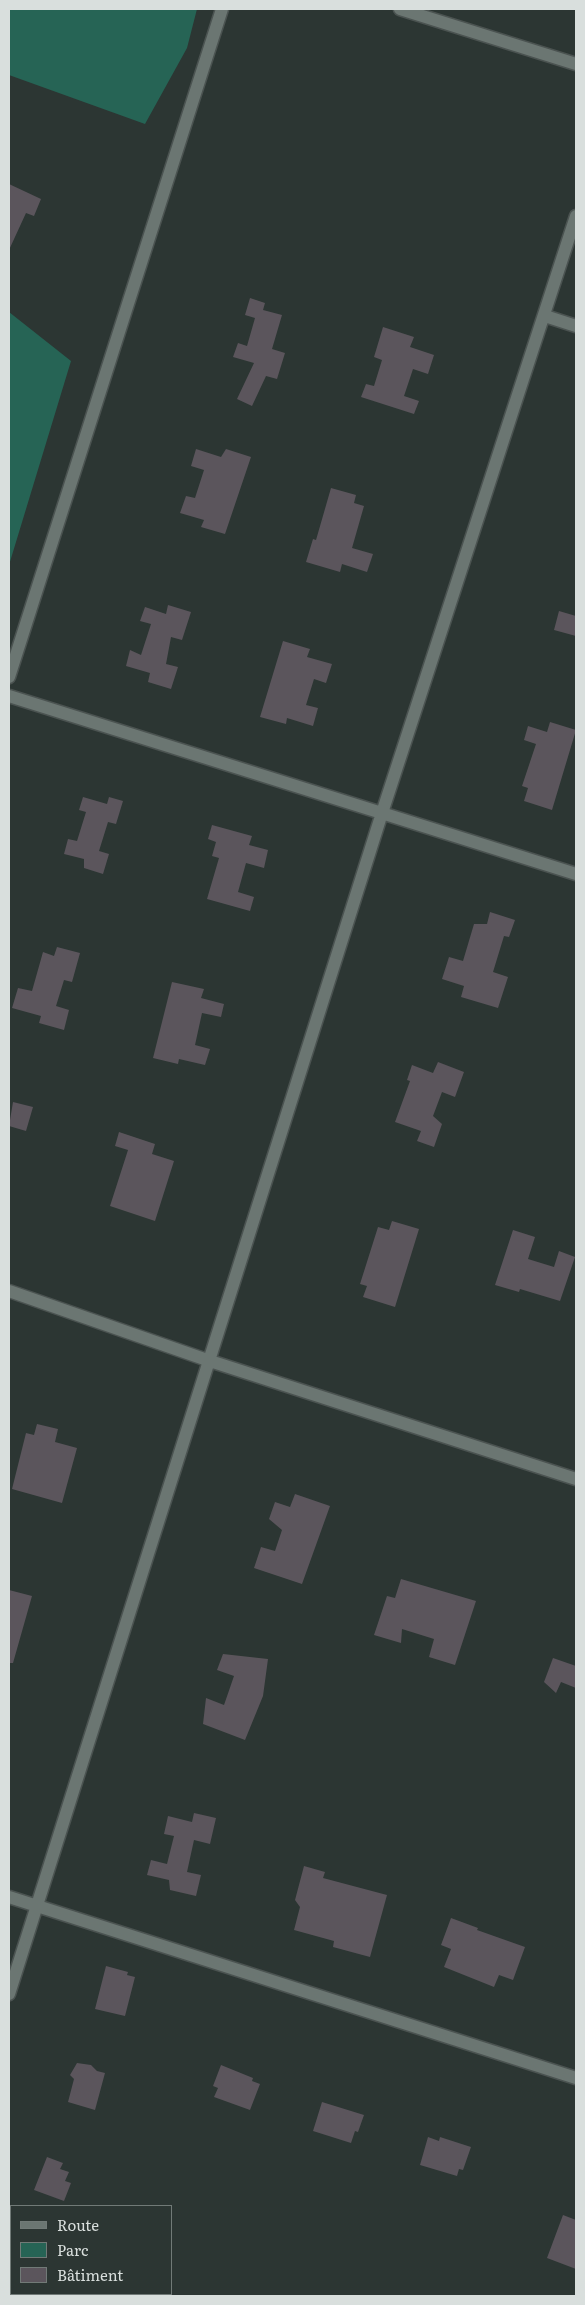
<!DOCTYPE html>
<html>
<head>
<meta charset="utf-8">
<style>
  body { margin:0 }
  #map { position:relative; width:585px; height:2305px; overflow:hidden; background:#2c3633; font-family:Literata,serif }
  canvas { display:block }
  .frame { position:absolute; inset:0; border:10px solid #d9dfdd; pointer-events:none }
  .legend { position:absolute; left:10px; top:2205px; width:162px; height:90px; box-sizing:border-box; background:#2c3633; border:1px solid #717a77; margin:0; padding:6px 9px; list-style:none; font-size:15px; color:#d9dfdd }
  .legend li { display:flex; align-items:center; gap:10px; height:25px }
  .legend b { width:25px; border:1px solid #717a77 }
</style>
</head>
<body>
<div id="map">
<canvas width="585" height="2305"></canvas>
<div class="frame"></div>
<ul class="legend">
<li><b style="height:6px;background:#6b7672"></b>Route</li>
<li><b style="height:14px;background:#266455"></b>Parc</li>
<li><b style="height:14px;background:#5b555c"></b>Bâtiment</li>
</ul>
</div>
<script>
const ctx = document.querySelector('canvas').getContext('2d');
ctx.lineJoin = 'round';
function fill(path, color) { ctx.fillStyle = color; ctx.fill(path, 'evenodd'); }
const poly = rows => new Path2D(rows.map(r => 'M' + r).join(''));
function strokePath(path, color, width, dash) { ctx.strokeStyle = color; ctx.lineWidth = width; ctx.lineCap = dash ? 'butt' : 'round'; ctx.setLineDash(dash || []); ctx.stroke(path); }
const green = poly([
  [9,9,197,9,187,48,145,124,9,75],
  [9,312,71,361,9,565]
]);
const building = poly([
  [9,184,41,199,34,216,26,213,9,250],
  [250,298,265,303,263,310,282,315,272,349,285,353,277,379,266,376,252,406,237,399,254,363,233,357,238,343,247,346,255,318,245,315],
  [383,327,414,337,410,347,434,355,428,374,413,369,404,396,419,401,414,414,361,397,366,384,374,386,382,360,374,357],
  [196,449,221,457,226,449,251,457,225,534,201,527,204,520,180,513,186,496,195,498,204,470,191,466],
  [331,488,356,495,354,503,364,506,352,548,373,554,367,572,342,564,340,572,306,562,313,539,316,540],
  [168,605,191,612,182,640,171,637,166,664,178,667,171,689,148,682,150,673,126,666,130,650,141,655,151,624,140,621,145,607,166,614],
  [559,611,576,616,576,636,554,630],
  [283,641,310,649,307,657,332,664,326,683,314,679,306,705,318,708,313,726,287,718,286,724,260,717],
  [550,722,576,730,552,810,524,801,528,788,522,786,536,744,524,740,528,726,547,732],
  [83,797,107,804,109,797,123,801,116,824,108,822,99,851,109,854,103,874,84,868,84,859,64,854,68,839,77,841,86,812,79,810],
  [212,825,252,836,249,845,268,850,264,868,246,863,238,892,254,897,250,911,207,899,219,858,212,856,216,842,208,839],
  [490,912,515,920,509,937,504,936,493,972,508,977,498,1008,461,997,464,986,442,979,449,957,463,961,474,924,487,924],
  [57,947,80,953,72,982,64,980,56,1006,69,1010,64,1030,39,1023,41,1016,12,1008,18,988,32,991,43,952,54,956],
  [172,982,204,989,201,998,224,1004,221,1017,202,1013,195,1045,210,1049,205,1065,179,1059,178,1064,153,1058],
  [438,1062,464,1072,455,1097,442,1092,433,1116,442,1124,434,1147,417,1141,421,1131,395,1122,410,1081,407,1080,412,1065,433,1073],
  [13,1102,33,1107,26,1131,9,1126],
  [119,1132,155,1144,152,1154,174,1161,155,1221,110,1206,128,1150,115,1146],
  [392,1221,419,1229,395,1307,363,1297,367,1286,360,1284,378,1227,389,1230],
  [513,1230,535,1237,528,1259,554,1267,559,1251,575,1257,560,1301,520,1289,519,1292,495,1285],
  [37,1424,58,1429,55,1442,77,1448,62,1503,12,1489,26,1433,34,1435],
  [295,1494,330,1506,302,1584,254,1568,261,1547,275,1551,282,1530,269,1519,275,1502,290,1507],
  [401,1579,476,1601,455,1665,429,1657,434,1639,402,1629,401,1643,374,1635,387,1596,395,1598],
  [9,1590,32,1596,13,1663,9,1663],
  [223,1654,268,1659,263,1696,245,1740,203,1724,206,1698,224,1705,234,1676,217,1670],
  [553,1658,576,1666,576,1688,561,1682,556,1693,544,1682],
  [194,1813,216,1818,210,1844,194,1840,187,1872,201,1875,196,1896,170,1890,169,1880,147,1875,151,1860,167,1864,174,1836,164,1834,168,1816,192,1822],
  [304,1866,325,1872,323,1878,387,1895,370,1957,333,1947,334,1941,294,1930,300,1907,295,1900],
  [451,1918,478,1928,477,1930,525,1947,513,1980,499,1975,494,1987,444,1967,451,1949,441,1945],
  [106,1966,128,1972,127,1975,135,1977,125,2016,95,2009],
  [77,2063,91,2065,97,2071,105,2073,95,2110,68,2102,74,2079,70,2075],
  [221,2065,253,2078,252,2081,260,2084,250,2110,214,2097,218,2088,213,2086],
  [322,2102,364,2115,358,2132,355,2131,351,2143,313,2131],
  [428,2137,439,2141,440,2137,471,2147,463,2170,459,2169,457,2176,420,2165],
  [47,2157,63,2163,60,2169,69,2172,65,2181,71,2183,64,2201,34,2190],
  [563,2215,576,2220,576,2269,547,2258]
]);
const street = poly([
  [400,9,576,64],
  [545,316,576,326],
  [9,677,222,9],
  [9,696,576,874],
  [9,1291,210,1361,576,1479],
  [9,1897,576,2078],
  [9,1994,382,813,576,216]
]);
fill(green, '#266455');
fill(building, '#5b555c');
strokePath(street, '#4b5351', 15);
strokePath(street, '#6b7672', 12);
</script>
</body>
</html>
